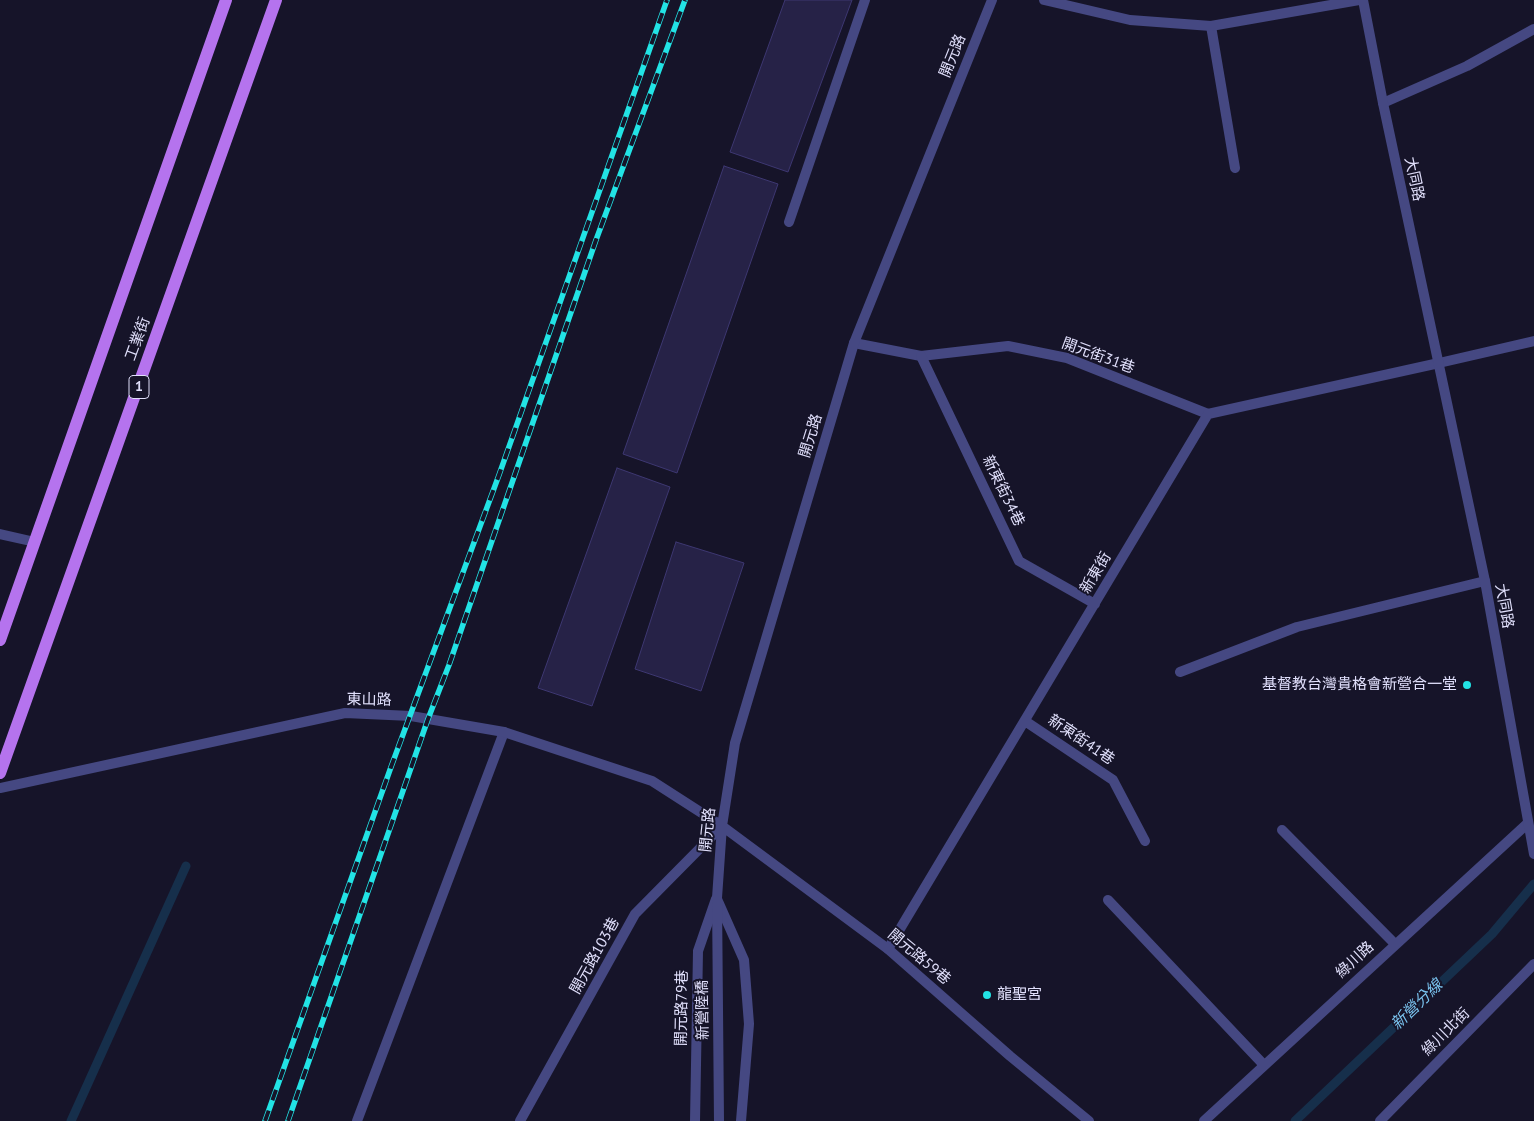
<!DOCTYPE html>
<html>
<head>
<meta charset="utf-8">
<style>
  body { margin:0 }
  canvas { display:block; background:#161429 }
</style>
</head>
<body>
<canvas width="1534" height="1121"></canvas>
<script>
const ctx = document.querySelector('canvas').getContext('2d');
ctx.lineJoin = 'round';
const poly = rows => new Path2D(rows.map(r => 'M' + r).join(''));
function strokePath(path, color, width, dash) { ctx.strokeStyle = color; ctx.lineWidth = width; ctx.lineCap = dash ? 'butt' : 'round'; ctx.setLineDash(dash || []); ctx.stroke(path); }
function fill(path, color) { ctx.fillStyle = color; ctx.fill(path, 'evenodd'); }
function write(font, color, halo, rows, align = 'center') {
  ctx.font = font + ' "PT Sans","Noto Sans TC",sans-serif'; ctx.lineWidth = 4; ctx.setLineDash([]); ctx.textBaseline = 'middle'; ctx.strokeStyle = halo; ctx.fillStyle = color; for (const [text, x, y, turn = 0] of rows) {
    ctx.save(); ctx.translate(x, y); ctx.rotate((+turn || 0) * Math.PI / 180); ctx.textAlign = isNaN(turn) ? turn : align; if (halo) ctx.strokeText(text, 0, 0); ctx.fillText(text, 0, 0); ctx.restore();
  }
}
const stream = poly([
  [71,1121,186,866],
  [1295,1121,1492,934,1534,884]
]);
const building = poly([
  [785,0,852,0,788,172,730,152,785,0],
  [724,166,778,184,677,473,623,454,724,166],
  [617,468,670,487,592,706,538,688,617,468],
  [676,542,744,563,701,691,635,669,676,542]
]);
const service = poly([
  [1211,26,1235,168],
  [1383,103,1467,66,1534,29],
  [789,222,865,0],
  [854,343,921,356,1008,346,1067,358,1208,414],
  [1439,363,1534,341],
  [717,899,744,960,749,1024,741,1121],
  [357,1121,504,732]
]);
const minor = poly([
  [1044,0,1130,20,1211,26,1359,0],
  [921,356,1019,561,1095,604],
  [0,534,35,542],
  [1180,672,1297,627,1485,581],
  [1025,721,1113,780,1145,841],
  [1282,830,1395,944],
  [1108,900,1263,1064],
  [888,949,1208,414,1439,363],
  [520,1121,635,914,722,826],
  [695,1121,698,951,716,899],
  [1204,1121,1528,823],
  [1380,1121,1534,964]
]);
const tertiary = poly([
  [1363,0,1383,103,1485,581,1534,854],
  [0,788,345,713,411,716,504,732,652,781,722,826,888,949,1010,1056,1089,1121],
  [719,1121,717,898,722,826,735,743,854,343,992,0]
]);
const primary = poly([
  [0,640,226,0],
  [0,773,276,0]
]);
const rail = poly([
  [265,1121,391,767,499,475,667,0],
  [288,1121,428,719,449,665,596,240,685,0]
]);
const markers = [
  [1467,685,5,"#22e3e5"],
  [987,995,5,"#22e3e5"]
];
const shields = [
  [139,387,20]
];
const shieldNames = [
  ["1",139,387]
];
const streetNames = [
  ["開元路",953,56,-68],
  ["大同路",1414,179,78],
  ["工業街",138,339,-70],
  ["開元街31巷",1098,356,20],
  ["開元路",811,436,-73],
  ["新東街34巷",1003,491,64],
  ["新東街",1096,573,-59],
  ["大同路",1504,606,80],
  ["東山路",369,700,1],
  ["新東街41巷",1081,740,34],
  ["開元路",708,830,-84],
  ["開元路103巷",595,956,-61],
  ["開元路59巷",919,957,40],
  ["綠川路",1355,960,-43],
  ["開元路79巷",682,1008,-89],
  ["新營陸橋",703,1010,-91],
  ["綠川北街",1446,1032,-45]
];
const poiNames = [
  ["基督教台灣貴格會新營合一堂",1457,685],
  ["龍聖宮",997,995,"left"]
];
const waterNames = [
  ["新營分線",1417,1005,-44]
];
strokePath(stream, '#162f4b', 9);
fill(building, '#262247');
strokePath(building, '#3d3771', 1);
strokePath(service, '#454882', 10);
strokePath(minor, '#454882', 10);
strokePath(tertiary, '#454882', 10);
strokePath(primary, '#b573ee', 12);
strokePath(rail, '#22e3e5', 5.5);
strokePath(rail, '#161429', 4, [11]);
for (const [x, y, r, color] of markers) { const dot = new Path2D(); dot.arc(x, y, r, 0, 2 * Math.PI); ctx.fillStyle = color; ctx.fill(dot); strokePath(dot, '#161429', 2); }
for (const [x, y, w] of shields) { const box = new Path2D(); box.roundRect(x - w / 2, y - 11.5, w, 23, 4); ctx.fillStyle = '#161429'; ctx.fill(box); strokePath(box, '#e0dffb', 1); }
write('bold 14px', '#e0dffb', null, shieldNames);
write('15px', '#e0dffb', '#161429', streetNames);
write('15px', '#e0dffb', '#161429', poiNames, 'right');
write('italic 16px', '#7ac3ef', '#161429', waterNames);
</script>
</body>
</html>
